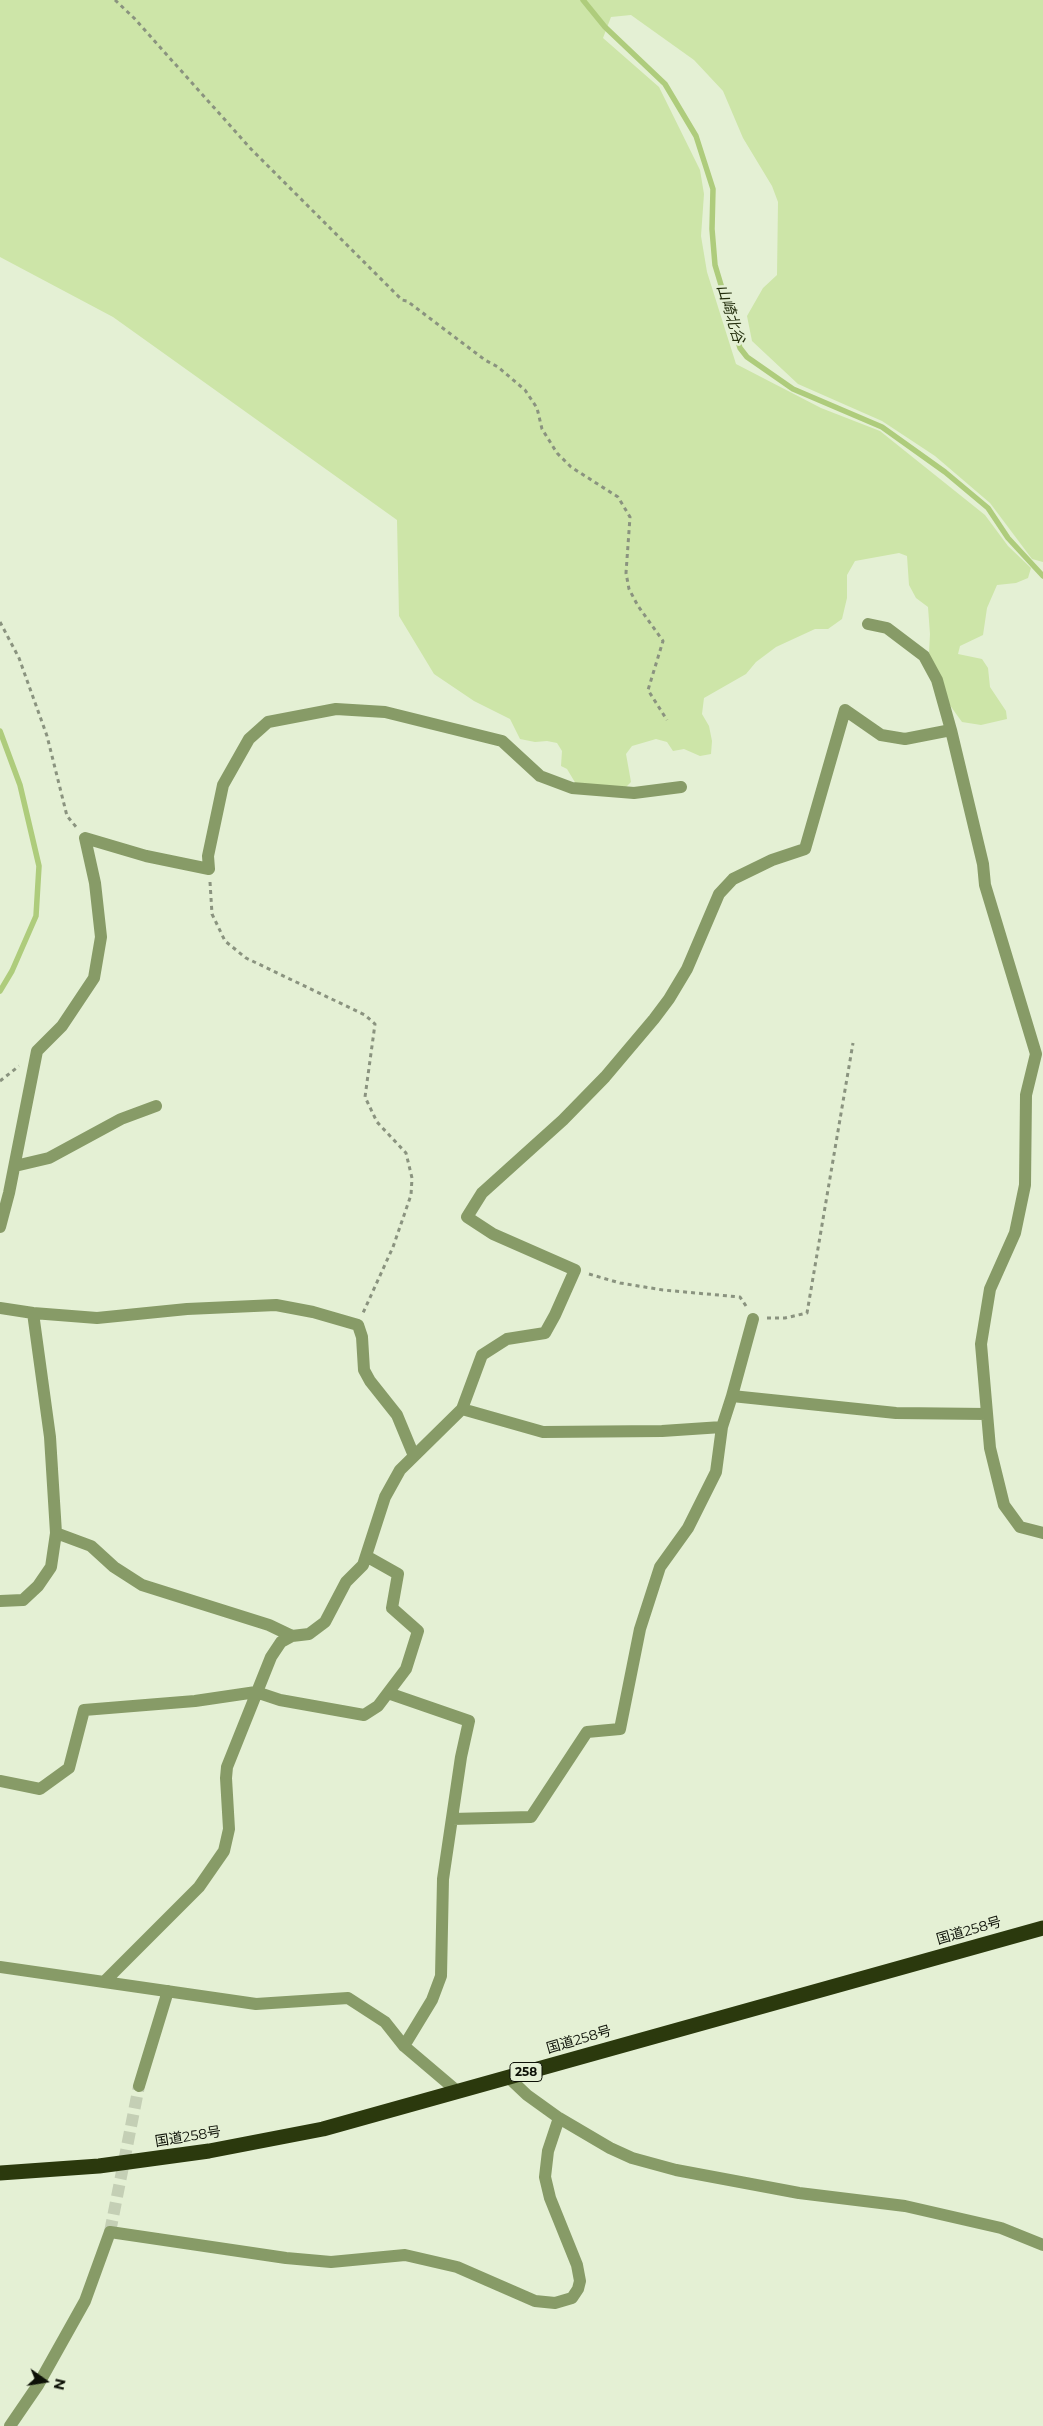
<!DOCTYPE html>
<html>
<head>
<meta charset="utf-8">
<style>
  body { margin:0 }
  #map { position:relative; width:1043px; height:2426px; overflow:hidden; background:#e4f0d4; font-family:Montserrat,sans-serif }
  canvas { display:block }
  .north { position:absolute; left:20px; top:2356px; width:50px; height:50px; -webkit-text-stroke:4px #e4f0d4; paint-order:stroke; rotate:103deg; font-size:14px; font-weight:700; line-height:20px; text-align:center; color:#0d1107 }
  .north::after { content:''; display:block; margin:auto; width:18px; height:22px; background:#0d1107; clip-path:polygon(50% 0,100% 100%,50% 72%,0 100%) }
</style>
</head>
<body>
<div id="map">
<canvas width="1043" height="2426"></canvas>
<div class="north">N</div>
</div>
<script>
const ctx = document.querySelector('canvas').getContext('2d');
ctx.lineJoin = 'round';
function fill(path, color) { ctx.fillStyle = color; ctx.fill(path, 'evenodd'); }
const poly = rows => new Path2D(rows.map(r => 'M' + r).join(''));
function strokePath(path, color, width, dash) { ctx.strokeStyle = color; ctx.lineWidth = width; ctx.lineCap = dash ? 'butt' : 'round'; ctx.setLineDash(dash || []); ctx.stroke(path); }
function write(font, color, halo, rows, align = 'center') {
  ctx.font = font + ' Montserrat,"Noto Sans JP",sans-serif'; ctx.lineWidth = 5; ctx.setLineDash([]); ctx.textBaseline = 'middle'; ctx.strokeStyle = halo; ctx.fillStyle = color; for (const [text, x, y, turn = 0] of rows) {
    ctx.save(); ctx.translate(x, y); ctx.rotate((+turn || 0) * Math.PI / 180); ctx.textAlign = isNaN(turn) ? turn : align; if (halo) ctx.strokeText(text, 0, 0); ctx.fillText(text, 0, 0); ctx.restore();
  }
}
const green = poly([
  [0,0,1043,0,1043,562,1032,559,990,503,935,456,882,421,798,384,752,341,747,316,763,288,777,275,778,202,772,186,743,138,723,91,694,60,631,15,611,17,603,38,659,87,700,170,704,194,701,236,707,272,736,364,821,408,880,431,985,515,1008,546,1031,568,1028,578,1016,583,997,585,987,608,983,635,960,646,958,654,982,659,988,668,990,687,1006,711,1007,719,981,725,962,722,949,704,929,653,930,634,928,607,916,598,909,585,907,556,899,553,855,561,847,575,847,598,842,619,828,629,815,629,776,647,756,662,746,674,704,698,702,714,709,726,712,741,711,754,700,756,684,749,673,751,667,742,656,739,632,746,626,754,631,782,626,787,576,784,567,769,561,766,562,751,557,743,547,741,535,742,520,739,510,719,474,701,434,674,399,616,397,520,113,317,0,257]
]);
const stream = poly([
  [583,0,605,27,665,84,696,136,713,189,712,229,715,265,740,348,747,357,793,389,882,427,945,472,988,508,1008,538,1043,576],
  [0,731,20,785,39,866,36,916,12,971,0,991]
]);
const minorTunnel = poly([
  [110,2232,139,2086]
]);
const path = poly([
  [115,0,134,18,251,149,402,300,407,301,485,360,498,367,525,390,537,408,542,429,557,453,571,467,618,497,630,517,626,573,629,589,638,606,663,641,648,690,667,720],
  [0,622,19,658,47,736,67,816,77,828],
  [210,882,212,914,225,941,246,958,365,1015,375,1024,365,1097,377,1122,406,1153,412,1178,411,1195,393,1247,363,1313],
  [0,1081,19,1066],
  [589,1274,620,1283,663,1290,740,1297,746,1306],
  [767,1318,785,1318,807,1313,853,1043]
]);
const minor = poly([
  [868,624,887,628,924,656,937,680,951,730],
  [15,1166,49,1158,121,1119,156,1106],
  [0,1227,9,1193,37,1051,62,1026,94,978,101,937,95,883,85,838,146,856,209,869,208,856,223,785,249,739,268,722,336,709,385,712,502,741,540,776,572,788,634,793,681,787],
  [0,1308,33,1313,97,1318,187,1309,276,1305,313,1312,358,1325,362,1337,364,1370,370,1381,397,1415,414,1456],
  [732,1396,753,1319],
  [462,1409,543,1432,662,1431,722,1427,732,1396,896,1413,987,1414],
  [56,1533,91,1546,114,1567,142,1585,269,1625,292,1636],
  [0,1601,23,1600,38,1586,51,1567,56,1533,50,1437,33,1313],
  [388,1693,469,1721,461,1757,443,1879,441,1976,432,2000,404,2046],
  [0,1781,40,1789,69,1768,84,1710,195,1701,256,1692,280,1700,364,1715,378,1706,406,1669,418,1631,392,1608,398,1574,366,1556],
  [452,1819,531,1817,587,1732,620,1729,640,1629,660,1567,688,1528,716,1472,722,1427],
  [0,1967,256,2004,348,1998,385,2022,404,2046,457,2091],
  [105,1981,199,1887,224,1851,229,1829,226,1778,227,1767,271,1657,281,1642,292,1636,309,1634,325,1622,346,1582,363,1565,385,1497,400,1470,462,1409,482,1355,507,1339,545,1333,555,1315,575,1270,493,1234,467,1217,482,1193,563,1120,605,1077,654,1019,669,999,687,969,719,894,733,879,772,860,805,849,845,710,881,735,905,739,951,730,983,864,985,885,1036,1054,1026,1095,1025,1185,1015,1233,990,1289,981,1344,990,1448,1004,1505,1020,1527,1043,1533],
  [508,2077,527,2095,559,2118,610,2148,632,2158,676,2170,799,2193,905,2206,1001,2228,1043,2245],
  [139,2086,168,1991],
  [10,2426,38,2385,85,2301,110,2232,286,2258,331,2262,405,2255,457,2267,535,2301,555,2303,572,2298,578,2289,580,2281,577,2265,550,2198,545,2177,548,2151,559,2118]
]);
const highway = poly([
  [0,2173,99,2166,209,2151,323,2129,1043,1928]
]);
const shields = [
  [526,2072,32]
];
const shieldNames = [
  ["258",526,2072]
];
const streetNames = [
  ["国道258号",969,1931,-16],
  ["国道258号",579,2040,-16],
  ["国道258号",188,2137,-9]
];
const waterNames = [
  ["山崎北谷",730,314,73]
];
fill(green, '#cde5a8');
strokePath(stream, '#aecc7c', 5.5);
strokePath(minorTunnel, '#c4cfb5', 12, [12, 6]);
strokePath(path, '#8a937f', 3, [4, 4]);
strokePath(minor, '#879b67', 12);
strokePath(highway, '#2b390d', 15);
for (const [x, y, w] of shields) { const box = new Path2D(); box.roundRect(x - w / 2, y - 9.5, w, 19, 4); ctx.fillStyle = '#e4f0d4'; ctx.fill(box); strokePath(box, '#0d1107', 1); }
write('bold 12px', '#0d1107', null, shieldNames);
write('14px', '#0d1107', '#e4f0d4', streetNames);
write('italic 15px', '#232e0c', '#e4f0d4', waterNames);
</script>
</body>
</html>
